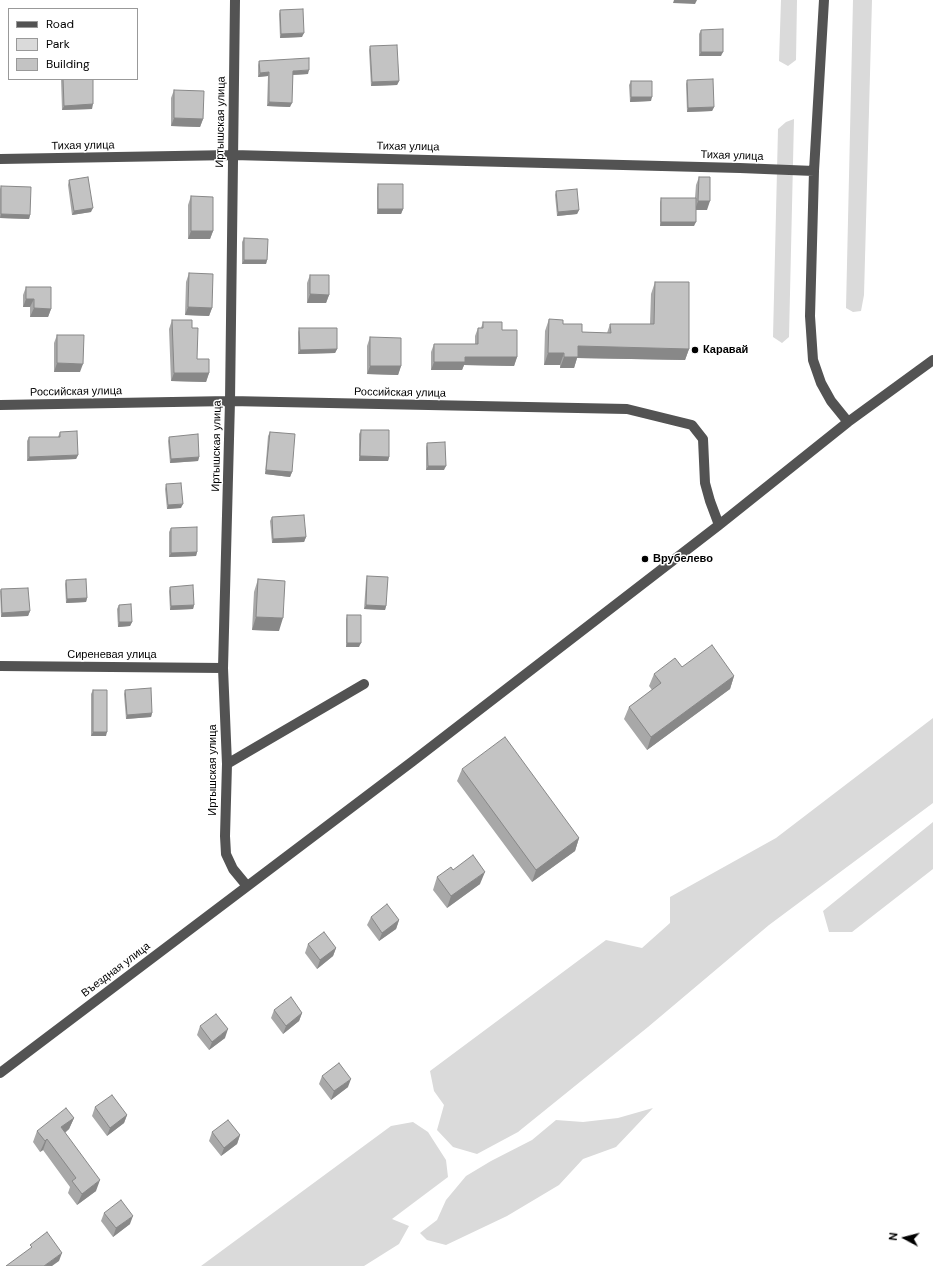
<!DOCTYPE html>
<html>
<head>
<meta charset="utf-8">
<style>
  body { margin:0 }
  #map { position:relative; width:933px; height:1266px; overflow:hidden; background:#fff; font-family:"DM Sans",sans-serif }
  canvas { display:block }
  .legend { position:absolute; left:8px; top:8px; width:130px; height:72px; box-sizing:border-box; background:#fff; border:1px solid #999; margin:0; padding:5px 7px; list-style:none; font-size:12px; color:#000 }
  .legend li { display:flex; align-items:center; gap:8px; height:20px }
  .legend b { width:20px; border:1px solid #999 }
  .north { position:absolute; left:885px; top:1218px; width:40px; height:40px; -webkit-text-stroke:3px #fff; paint-order:stroke; rotate:277deg; font-size:11px; font-weight:700; line-height:16px; text-align:center; color:#000 }
  .north::after { content:''; display:block; margin:auto; width:14px; height:18px; background:#000; clip-path:polygon(50% 0,100% 100%,50% 72%,0 100%) }
</style>
</head>
<body>
<div id="map">
<canvas width="933" height="1266"></canvas>
<ul class="legend">
<li><b style="height:5px;background:#535353"></b>Road</li>
<li><b style="height:11px;background:#dadada"></b>Park</li>
<li><b style="height:11px;background:#c3c3c3"></b>Building</li>
</ul>
<div class="north">N</div>
</div>
<script>
const ctx = document.querySelector('canvas').getContext('2d');
ctx.lineJoin = 'round';
function fill(path, color) { ctx.fillStyle = color; ctx.fill(path, 'evenodd'); }
const poly = rows => new Path2D(rows.map(r => 'M' + r).join(''));
function strokePath(path, color, width, dash) { ctx.strokeStyle = color; ctx.lineWidth = width; ctx.lineCap = dash ? 'butt' : 'round'; ctx.setLineDash(dash || []); ctx.stroke(path); }
function write(font, color, halo, rows, align = 'center') {
  ctx.font = font + ' "DM Sans",sans-serif'; ctx.lineWidth = 3; ctx.setLineDash([]); ctx.textBaseline = 'middle'; ctx.strokeStyle = halo; ctx.fillStyle = color; for (const [text, x, y, turn = 0] of rows) {
    ctx.save(); ctx.translate(x, y); ctx.rotate((+turn || 0) * Math.PI / 180); ctx.textAlign = isNaN(turn) ? turn : align; if (halo) ctx.strokeText(text, 0, 0); ctx.fillText(text, 0, 0); ctx.restore();
  }
}
const green = poly([
  [781,0,797,0,796,60,788,66,779,61],
  [853,0,872,0,864,295,861,311,853,312,846,308],
  [794,119,789,337,782,343,773,337,778,129,786,122],
  [933,718,933,803,769,925,648,1027,518,1132,477,1154,453,1147,437,1130,444,1105,434,1091,430,1071,606,940,642,948,670,923,670,897,776,838],
  [933,822,933,869,852,932,829,932,823,911],
  [653,1108,616,1147,583,1159,559,1185,507,1216,446,1245,427,1240,420,1233,437,1220,446,1200,466,1176,491,1161,532,1140,556,1120,583,1122,618,1118],
  [413,1122,428,1132,446,1160,448,1177,392,1219,409,1226,399,1244,364,1266,201,1266,391,1126]
]);
const minor = poly([
  [235,0,230,401,223,668,227,764,225,836,226,854,233,869,247,886],
  [824,0,814,171,810,316,813,360,821,383,831,401,848,422],
  [0,159,233,155,740,168,814,171],
  [0,405,230,401,627,409,692,425,703,439,705,483,710,501,719,525],
  [0,666,223,668],
  [227,764,364,684],
  [0,1073,413,761,719,525,848,422,933,360]
]);
const wall = poly([
  [280,10,302,37,280,38,279,14],
  [701,30,721,56,699,56,699,34],
  [370,46,399,81,397,85,371,86,369,50],
  [259,61,308,74,293,75,290,107,267,106,268,76,258,77,258,65],
  [61,79,93,79,92,109,62,110],
  [687,80,714,107,712,111,687,112,686,84],
  [631,81,651,101,630,102,629,85],
  [174,90,203,119,200,127,171,126,171,98],
  [699,177,707,210,696,210,694,226,660,226,660,202,661,198,695,198,696,185],
  [69,180,91,212,72,215,68,185],
  [378,184,403,209,401,214,377,214,377,188],
  [1,186,30,215,29,219,0,218,0,189],
  [556,191,579,210,577,214,557,216,555,195],
  [191,196,213,231,210,239,188,239,188,205],
  [244,238,267,260,266,264,242,264,242,242],
  [189,273,212,308,209,316,185,315,186,282],
  [310,275,329,295,326,303,307,303,307,283],
  [655,282,689,349,685,360,577,358,574,368,560,368,560,365,544,365,545,331,549,319,582,332,607,333,610,324,650,324,651,294],
  [26,287,51,309,48,317,30,317,30,307,23,307,23,295],
  [172,320,192,328,197,359,209,373,206,382,171,381,169,329],
  [483,322,502,330,517,357,514,366,464,365,462,370,431,370,431,352,434,344,475,344,475,336,478,328,481,328],
  [299,328,337,349,335,353,298,354,298,332],
  [57,335,80,372,54,372,54,343],
  [370,337,401,366,398,375,367,374,367,346],
  [361,430,389,457,388,461,359,461,359,434],
  [60,432,78,455,76,459,27,461,27,441,29,437,58,437],
  [270,432,292,472,290,477,265,474,268,436],
  [169,437,199,457,198,461,170,463,168,441],
  [427,443,444,470,426,470,426,447],
  [166,484,181,508,167,509,165,489],
  [272,517,306,537,304,542,272,543,270,521],
  [171,528,197,552,196,556,169,557,169,532],
  [367,576,386,606,385,610,364,609,366,580],
  [258,579,279,631,252,630,254,592],
  [66,580,87,598,86,602,66,603,65,584],
  [170,587,194,605,193,609,170,610,169,591],
  [1,589,30,611,28,616,1,617,0,591],
  [119,605,132,622,130,626,118,627,117,609],
  [347,615,359,647,346,647,346,619],
  [682,667,734,676,730,689,647,750,624,719,629,707,652,690,649,686,654,674],
  [93,690,106,736,91,736,91,694],
  [125,690,152,713,151,717,126,719,124,694],
  [462,769,579,838,575,851,532,882,457,781],
  [453,870,480,884,447,908,433,890,437,877],
  [371,917,399,920,396,929,379,941,367,925],
  [308,944,336,948,333,956,317,969,305,953],
  [274,1010,302,1013,299,1021,283,1034,271,1018],
  [200,1026,225,1038,209,1050,197,1035],
  [322,1076,348,1087,331,1100,319,1084],
  [95,1107,127,1115,124,1123,107,1136,92,1116],
  [74,1118,69,1129,65,1133,96,1191,77,1205,68,1193,70,1187,43,1150,40,1152,33,1142,37,1131],
  [212,1132,240,1135,237,1144,221,1156,209,1141],
  [104,1213,130,1224,113,1237,101,1221]
]);
const shadedWall = poly([
  [674,0,697,0,695,4,673,3],
  [304,33,302,37,280,38,281,34],
  [701,52,723,52,721,56,699,56],
  [309,70,308,74,291,75,293,71],
  [269,72,268,76,258,77,260,73],
  [399,81,397,85,371,86,372,82],
  [631,97,652,97,651,101,630,102],
  [269,102,292,103,290,107,267,106],
  [93,104,92,109,62,110,64,106],
  [714,107,712,111,687,112,688,108],
  [174,118,203,119,200,127,171,126],
  [698,201,710,201,707,210,695,210],
  [93,208,91,212,72,215,74,211],
  [378,209,403,209,401,214,377,214],
  [579,210,577,214,557,216,558,212],
  [1,214,30,215,29,219,0,218],
  [661,222,696,222,694,226,660,226],
  [191,231,213,231,210,239,188,239],
  [244,260,267,260,266,264,242,264],
  [310,294,329,295,326,303,307,303],
  [26,299,34,299,30,307,23,307],
  [188,307,212,308,209,316,185,315],
  [34,308,51,309,48,317,30,317],
  [578,346,689,349,685,360,577,358,574,368,560,368,564,357],
  [337,349,335,353,298,354,300,350],
  [548,353,564,353,560,365,544,365],
  [465,357,517,357,514,366,464,365,462,370,431,370,434,362],
  [57,363,83,364,80,372,54,372],
  [370,366,401,366,398,375,367,374],
  [174,373,209,373,206,382,171,381],
  [78,455,76,459,27,461,29,457],
  [360,456,389,457,388,461,359,461],
  [199,457,198,461,170,463,171,459],
  [428,466,446,466,444,470,426,470],
  [266,470,292,472,290,477,265,474],
  [183,504,181,508,167,509,168,505],
  [306,537,304,542,272,543,273,539],
  [197,552,196,556,169,557,171,553],
  [87,598,86,602,66,603,67,599],
  [194,605,193,609,170,610,171,606],
  [366,605,386,606,385,610,364,609],
  [30,611,28,616,1,617,2,613],
  [256,617,283,618,279,631,252,630],
  [119,622,132,622,130,626,118,627],
  [347,643,361,643,359,647,346,647],
  [734,676,730,689,647,750,651,737],
  [152,713,151,717,126,719,127,715],
  [93,732,107,732,106,736,91,736],
  [579,838,575,851,532,882,536,870],
  [485,872,480,884,447,908,451,896],
  [399,920,396,929,379,941,382,933],
  [336,948,333,956,317,969,320,960],
  [302,1013,299,1021,283,1034,286,1026],
  [228,1029,225,1038,209,1050,212,1042],
  [351,1079,348,1087,331,1100,334,1091],
  [127,1115,124,1123,107,1136,110,1128],
  [74,1118,69,1129,57,1139,61,1127],
  [240,1135,237,1144,221,1156,224,1148],
  [47,1139,43,1150,40,1152,45,1141],
  [100,1180,96,1191,77,1205,82,1194],
  [133,1216,130,1224,113,1237,116,1228],
  [62,1253,59,1261,52,1266,44,1266]
]);
const building = poly([
  [303,9,304,33,281,34,280,10,303,9],
  [723,29,723,52,701,52,701,30,723,29],
  [397,45,399,81,372,82,370,46,397,45],
  [309,58,309,70,293,71,292,103,269,102,269,72,260,73,259,61,309,58],
  [63,79,93,79,93,104,64,106,63,79],
  [713,79,714,107,688,108,687,80,713,79],
  [631,81,652,81,652,97,631,97,631,81],
  [174,90,204,91,203,119,174,118,174,90],
  [88,177,93,208,74,211,69,180,88,177],
  [699,177,710,177,710,201,698,201,699,177],
  [378,184,403,184,403,209,378,209,378,184],
  [1,186,31,187,30,215,1,214,1,186],
  [577,189,579,210,558,212,556,191,577,189],
  [191,196,213,197,213,231,191,231,191,196],
  [661,198,696,198,696,222,661,222,661,198],
  [244,238,268,239,267,260,244,260,244,238],
  [189,273,213,274,212,308,188,307,189,273],
  [310,275,329,275,329,295,310,294,310,275],
  [655,282,689,282,689,349,578,346,578,357,564,357,564,353,548,353,549,319,563,320,563,324,582,324,582,332,611,333,610,324,654,324,655,282],
  [26,287,51,287,51,309,34,308,34,299,26,299,26,287],
  [172,320,192,320,192,328,198,328,197,359,209,359,209,373,174,373,172,320],
  [483,322,502,322,502,330,517,330,517,357,465,357,465,362,434,362,434,344,478,344,478,328,483,328,483,322],
  [299,328,337,328,337,349,300,350,299,328],
  [57,335,84,335,83,364,57,363,57,335],
  [370,337,401,338,401,366,370,366,370,337],
  [361,430,389,430,389,457,360,456,361,430],
  [77,431,78,455,29,457,29,437,60,437,60,432,77,431],
  [270,432,295,434,292,472,266,470,270,432],
  [198,434,199,457,171,459,169,437,198,434],
  [445,442,446,466,428,466,427,443,445,442],
  [181,483,183,504,168,505,166,484,181,483],
  [304,515,306,537,273,539,272,517,304,515],
  [197,527,197,552,171,553,171,528,197,527],
  [367,576,388,577,386,606,366,605,367,576],
  [86,579,87,598,67,599,66,580,86,579],
  [258,579,285,581,283,618,256,617,258,579],
  [193,585,194,605,171,606,170,587,193,585],
  [28,588,30,611,2,613,1,589,28,588],
  [131,604,132,622,119,622,119,605,131,604],
  [347,615,361,615,361,643,347,643,347,615],
  [712,645,734,676,651,737,629,707,661,683,654,674,675,658,682,667,712,645],
  [151,688,152,713,127,715,125,690,151,688],
  [93,690,107,690,107,732,93,732,93,690],
  [505,737,579,838,536,870,462,769,505,737],
  [473,855,485,872,451,896,437,877,451,867,453,870,473,855],
  [387,904,399,920,382,933,371,917,387,904],
  [324,932,336,948,320,960,308,944,324,932],
  [291,997,302,1013,286,1026,274,1010,291,997],
  [216,1014,228,1029,212,1042,200,1026,216,1014],
  [339,1063,351,1079,334,1091,322,1076,339,1063],
  [112,1095,127,1115,110,1128,95,1107,112,1095],
  [66,1108,74,1118,61,1127,100,1180,82,1194,72,1181,76,1178,47,1139,45,1141,37,1131,66,1108],
  [228,1120,240,1135,224,1148,212,1132,228,1120],
  [121,1200,133,1216,116,1228,104,1213,121,1200],
  [47,1232,62,1253,44,1266,6,1266,32,1247,30,1245,47,1232]
]);
const markers = [
  [695,350,4,"#000"],
  [645,559,4,"#000"]
];
const streetNames = [
  ["Иртышская улица",221,122,-89],
  ["Тихая улица",83,146,-1],
  ["Тихая улица",408,147,1],
  ["Тихая улица",732,156,2],
  ["Российская улица",76,392,-1],
  ["Российская улица",400,393,1],
  ["Иртышская улица",217,446,-89],
  ["Сиреневая улица",112,655],
  ["Иртышская улица",213,770,-90],
  ["Въездная улица",116,970,-37]
];
const poiNames = [
  ["Каравай",703,350],
  ["Врубелево",653,559]
];
fill(green, '#dadada');
strokePath(minor, '#535353', 10);
fill(wall, '#a8a8a8');
fill(shadedWall, '#888');
fill(building, '#c3c3c3');
strokePath(building, '#888', 1);
for (const [x, y, r, color] of markers) { const dot = new Path2D(); dot.arc(x, y, r, 0, 2 * Math.PI); ctx.fillStyle = color; ctx.fill(dot); strokePath(dot, '#fff', 1.5); }
write('11px', '#000', '#fff', streetNames);
write('bold 11px', '#000', '#fff', poiNames, 'left');
</script>
</body>
</html>
